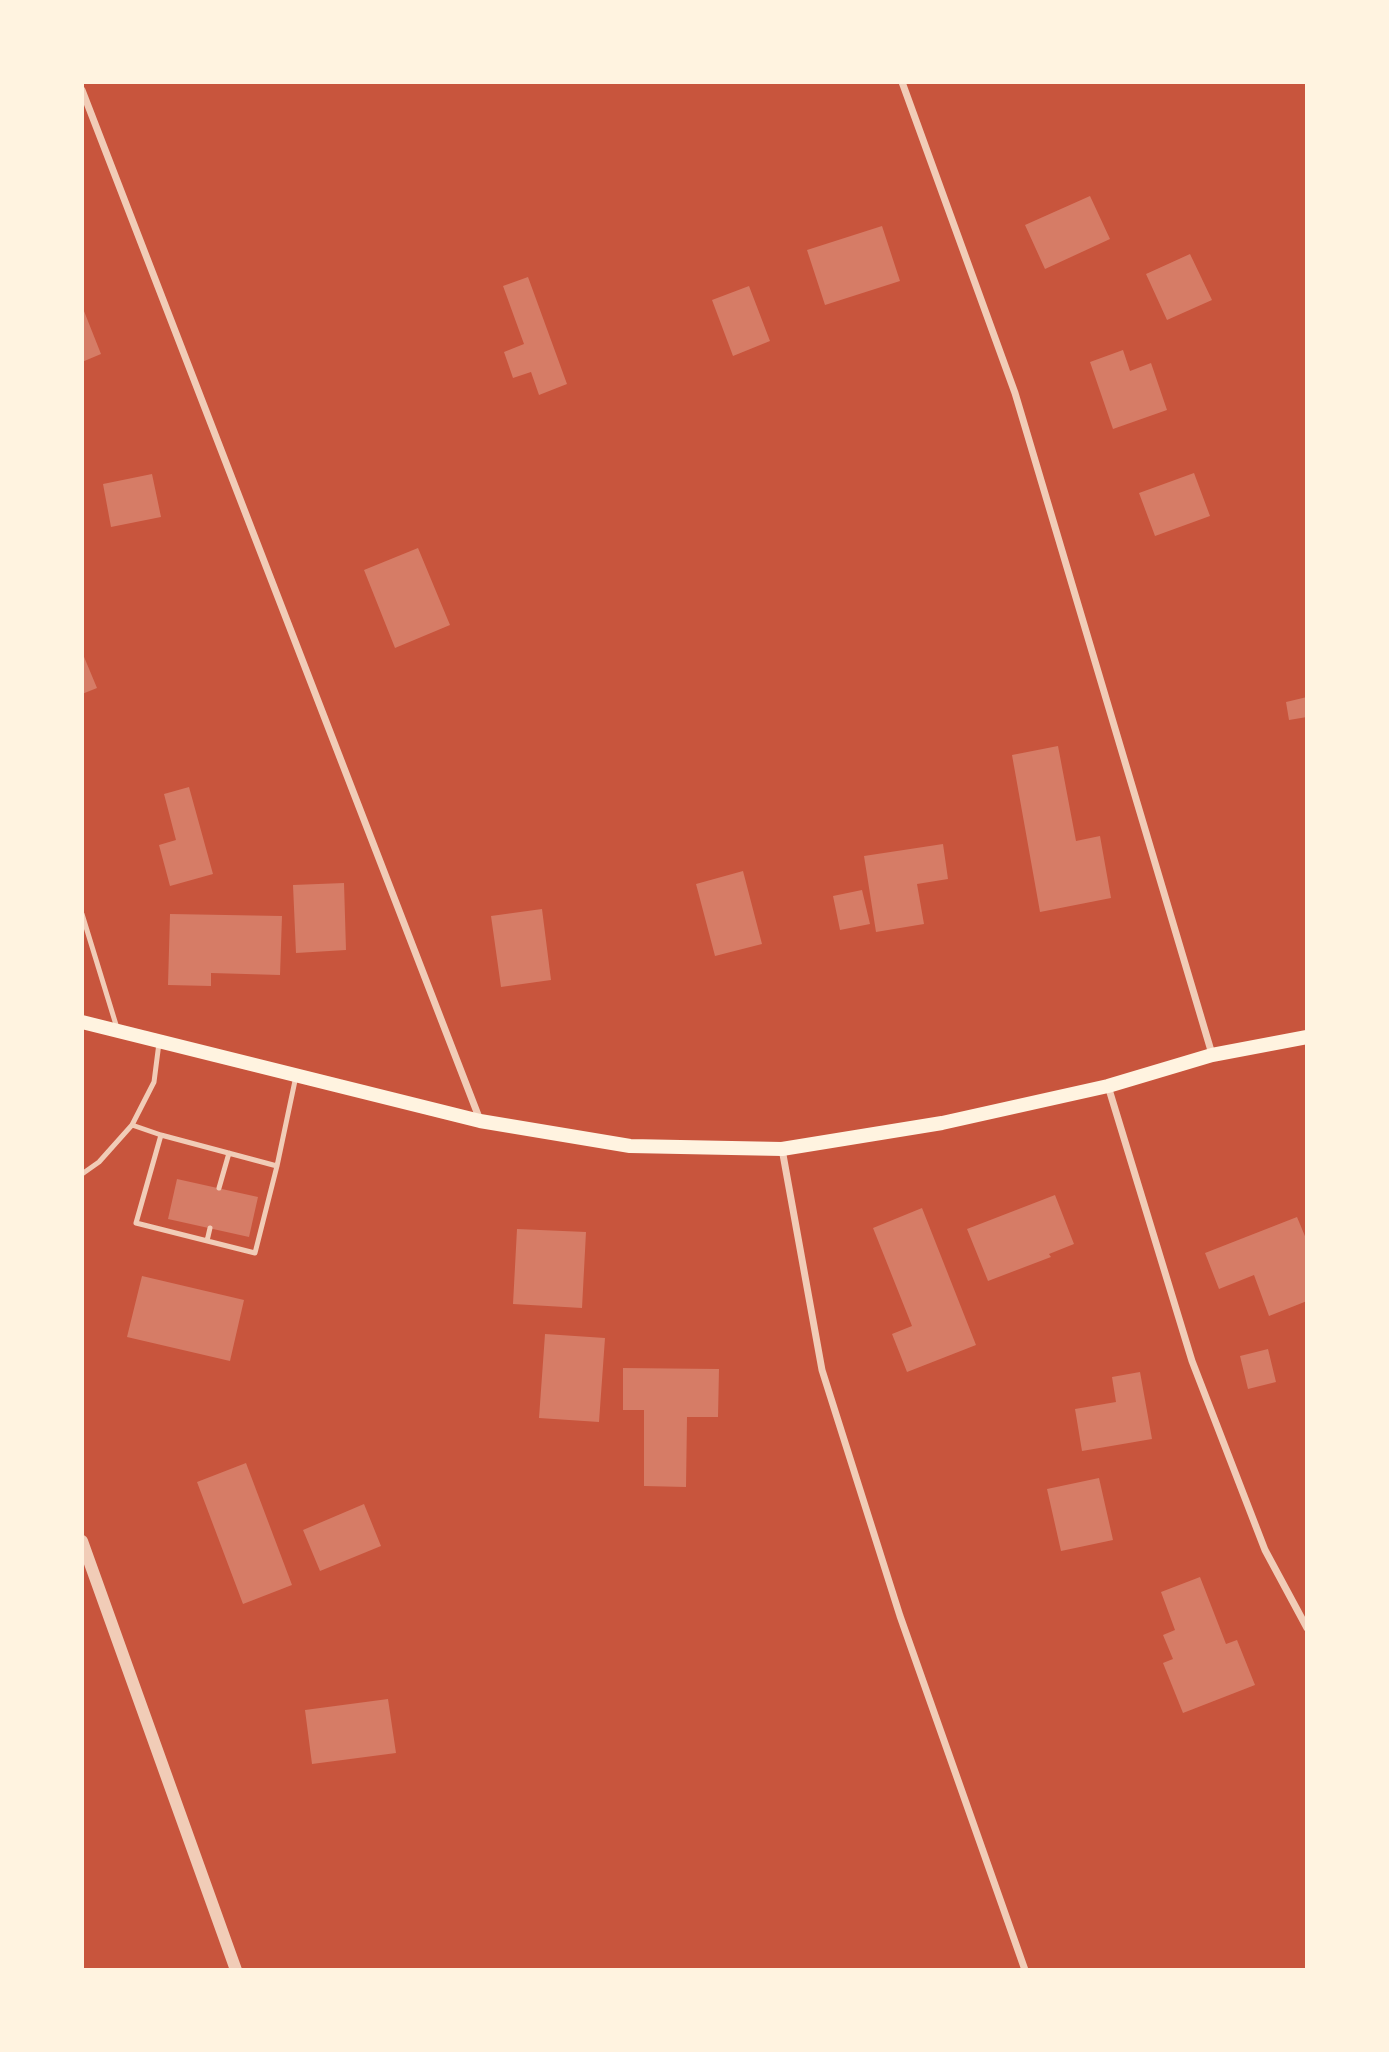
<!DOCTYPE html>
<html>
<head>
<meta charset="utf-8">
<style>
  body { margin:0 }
  #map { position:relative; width:1389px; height:2052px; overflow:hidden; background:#c8553d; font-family:Karla,sans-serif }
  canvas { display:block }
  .frame { position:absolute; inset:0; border:84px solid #fff3e0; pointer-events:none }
</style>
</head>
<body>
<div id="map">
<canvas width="1389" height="2052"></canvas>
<div class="frame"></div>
</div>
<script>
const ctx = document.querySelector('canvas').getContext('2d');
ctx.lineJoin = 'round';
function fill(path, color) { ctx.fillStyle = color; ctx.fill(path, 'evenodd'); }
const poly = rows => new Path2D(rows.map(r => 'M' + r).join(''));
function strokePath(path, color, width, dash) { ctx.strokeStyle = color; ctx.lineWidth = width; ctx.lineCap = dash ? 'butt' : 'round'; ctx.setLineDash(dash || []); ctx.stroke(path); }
const building = poly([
  [1090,196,1110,239,1045,269,1025,225],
  [882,226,900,281,825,305,807,250],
  [1190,254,1212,300,1167,320,1146,274],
  [528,277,567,384,539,395,531,372,513,378,504,352,524,344,503,286],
  [749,286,770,341,733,356,712,300],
  [82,306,101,354,82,362],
  [1123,350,1130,371,1151,363,1167,410,1113,429,1090,362],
  [1194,473,1210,516,1155,536,1139,493],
  [152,474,161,517,111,527,103,484],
  [418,548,450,625,395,648,364,570],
  [82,652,97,688,82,694],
  [1307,697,1307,717,1289,720,1286,702],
  [1058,746,1076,841,1100,836,1111,898,1040,912,1012,755],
  [189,787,213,874,170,886,159,845,176,840,164,794],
  [943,844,948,879,917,884,924,924,876,932,864,856],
  [743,871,762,944,715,956,696,884],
  [344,883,346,950,296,953,293,885],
  [862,890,870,924,840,930,833,896],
  [542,909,551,980,501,987,491,916],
  [170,914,282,916,280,975,211,973,211,986,168,985],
  [177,1179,258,1197,249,1237,168,1219],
  [1055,1195,1074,1244,1049,1254,1051,1257,988,1281,967,1229],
  [922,1208,976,1345,907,1372,892,1334,912,1326,873,1228],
  [1297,1217,1307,1241,1307,1301,1269,1316,1254,1275,1219,1289,1205,1253],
  [517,1229,586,1232,582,1308,513,1304],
  [142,1276,244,1300,230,1361,127,1337],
  [545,1334,605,1338,599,1422,539,1418],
  [1268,1349,1276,1382,1248,1389,1240,1356],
  [623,1368,719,1369,718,1417,687,1417,686,1487,644,1486,644,1410,623,1410],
  [1140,1372,1152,1439,1082,1451,1075,1409,1116,1402,1112,1377],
  [246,1463,292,1585,243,1604,197,1482],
  [1099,1478,1113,1540,1061,1551,1047,1489],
  [364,1504,381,1546,320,1571,303,1530],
  [1200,1577,1226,1644,1237,1640,1255,1685,1183,1713,1163,1663,1173,1659,1163,1635,1175,1630,1161,1592],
  [388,1699,396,1753,312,1764,305,1710]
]);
const service = poly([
  [82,914,117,1028],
  [132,1125,161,1135,277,1166,296,1076],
  [161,1135,136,1223,255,1253,277,1166],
  [82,1174,99,1162,132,1125,154,1082,159,1043],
  [219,1188,229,1153],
  [207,1241,210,1228]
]);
const minor = poly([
  [902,82,1015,393,1212,1054],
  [82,90,480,1120],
  [1108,1086,1192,1361,1265,1550,1307,1628],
  [782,1149,822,1370,900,1616,1025,1970]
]);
const tertiary = poly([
  [82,1541,236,1970]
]);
const secondary = poly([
  [82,1022,480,1121,630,1146,782,1149,942,1123,1108,1086,1212,1055,1307,1037]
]);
fill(building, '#d67c66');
strokePath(service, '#f1ccb7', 5);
strokePath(minor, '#f1ccb7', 7);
strokePath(tertiary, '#f1ccb7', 12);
strokePath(secondary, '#fff3e0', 14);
</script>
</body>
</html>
